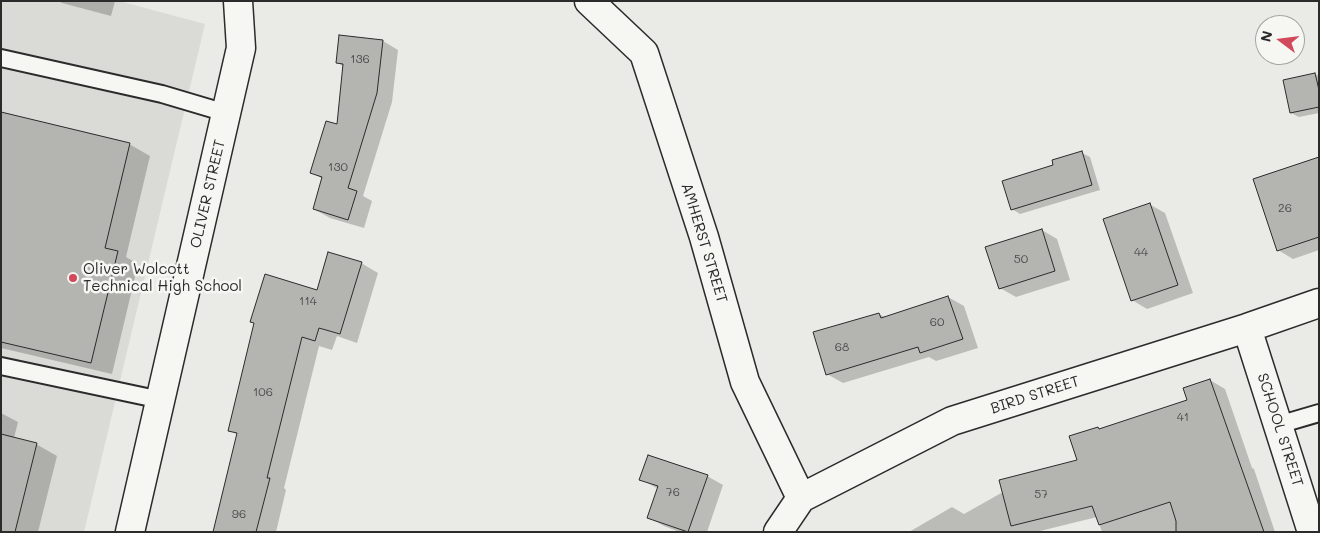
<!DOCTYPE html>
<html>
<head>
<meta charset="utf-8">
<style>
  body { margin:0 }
  #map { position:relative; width:1320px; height:533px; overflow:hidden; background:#eaeae6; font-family:Mali,sans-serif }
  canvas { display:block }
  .frame { position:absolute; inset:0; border:2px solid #2b2b2b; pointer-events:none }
  .north { position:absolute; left:1255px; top:15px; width:50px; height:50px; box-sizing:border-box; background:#f6f6f2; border:1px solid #a5a5a2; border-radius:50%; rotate:285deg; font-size:14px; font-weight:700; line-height:20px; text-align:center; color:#2b2b2b }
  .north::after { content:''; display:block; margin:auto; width:18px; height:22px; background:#d1495b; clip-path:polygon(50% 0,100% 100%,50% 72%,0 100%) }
</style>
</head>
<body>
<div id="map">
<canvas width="1320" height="533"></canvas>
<div class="frame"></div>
<div class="north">N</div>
</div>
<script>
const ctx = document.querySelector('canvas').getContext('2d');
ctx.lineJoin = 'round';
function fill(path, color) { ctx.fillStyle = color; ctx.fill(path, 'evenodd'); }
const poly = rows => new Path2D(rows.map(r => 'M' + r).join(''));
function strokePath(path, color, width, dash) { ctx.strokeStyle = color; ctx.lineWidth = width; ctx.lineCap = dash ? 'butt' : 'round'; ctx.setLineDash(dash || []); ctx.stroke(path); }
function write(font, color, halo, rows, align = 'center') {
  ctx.font = font + ' Mali,sans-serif'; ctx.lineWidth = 5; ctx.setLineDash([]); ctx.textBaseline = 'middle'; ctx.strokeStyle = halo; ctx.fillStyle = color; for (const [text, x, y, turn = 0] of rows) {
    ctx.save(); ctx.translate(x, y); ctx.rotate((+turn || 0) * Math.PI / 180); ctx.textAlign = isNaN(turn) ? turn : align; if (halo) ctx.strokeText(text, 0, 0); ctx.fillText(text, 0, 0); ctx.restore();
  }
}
const built = poly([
  [1,1,119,1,205,24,84,532,1,532]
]);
const shadow = poly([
  [59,1,115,1,111,16,62,3],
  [383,41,398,50,392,102,363,196,372,201,364,228,330,218,314,209,323,179,312,173,338,126,344,67,337,62],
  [1315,74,1319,76,1319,113,1299,117,1291,113],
  [1,113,129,144,150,156,126,257,138,264,112,374,1,348],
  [1082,153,1090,157,1100,190,1020,214,1012,209,1055,166],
  [1319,159,1319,250,1293,259,1278,250],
  [1149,204,1165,213,1193,293,1147,309,1132,300],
  [1042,230,1057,239,1070,280,1016,297,1000,288],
  [361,263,378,273,357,343,337,336,332,350,319,346,284,488,286,490,276,532,214,532,238,435,229,430,318,291],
  [948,297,964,306,978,348,936,361,929,357,843,383,827,374,879,314,886,318],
  [1210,380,1225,389,1252,468,1254,469,1275,532,1102,532,1097,517,1036,532,909,532,952,507,964,514,1003,492,1078,461,1098,428,1101,430,1189,401],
  [1,413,18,422,14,438,36,444,57,456,38,532,1,532],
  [707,476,723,485,707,532,680,532,664,526,648,517,658,489,641,479]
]);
const building = poly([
  [339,35,383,40,377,93,348,188,357,191,348,220,313,209,322,177,310,173,326,121,337,124,343,64,336,63,339,35],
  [1315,73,1319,90,1319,107,1290,113,1283,80,1315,73],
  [1,112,130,143,105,248,118,251,91,363,1,342,1,112],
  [1082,151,1092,185,1011,210,1002,181,1053,165,1052,160,1082,151],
  [1319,157,1319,237,1277,251,1253,179,1319,157],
  [1150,203,1178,285,1131,301,1103,219,1150,203],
  [1042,229,1055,271,999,289,985,247,1042,229],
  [328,252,362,262,340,334,319,328,315,341,302,337,267,478,270,478,256,532,213,532,237,433,228,431,254,323,250,322,265,274,317,290,328,252],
  [948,296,963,339,920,353,918,347,826,375,813,332,879,313,881,318,948,296],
  [1210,379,1264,532,1176,532,1176,521,1170,502,1099,525,1092,506,1011,526,999,480,1077,460,1069,436,1098,427,1099,429,1187,400,1183,388,1210,379],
  [1,434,37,443,15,532,1,532,1,434],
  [648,455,708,475,688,532,647,518,658,486,639,480,648,455]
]);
const lane = poly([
  [1,58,162,94,226,113],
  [1,366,161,400],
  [1278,425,1319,413]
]);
const street = poly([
  [589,1,644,53,704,237,745,382,801,498],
  [1247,328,1312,532],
  [130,532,241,48,238,1],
  [778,532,801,498,952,421,1247,328,1319,303]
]);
const markers = [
  [73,278,5,"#d1495b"]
];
const numberNames = [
  ["136",360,59],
  ["130",338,167],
  ["26",1285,208],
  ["44",1141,252],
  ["50",1021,259],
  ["114",308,301],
  ["60",937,322],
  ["68",842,347],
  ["106",263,392],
  ["41",1183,417],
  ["76",673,492],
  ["57",1041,494],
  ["96",239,514]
];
const streetNames = [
  ["OLIVER STREET",208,194,-77],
  ["AMHERST STREET",704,243,73],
  ["BIRD STREET",1035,395,-18],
  ["SCHOOL STREET",1280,430,72]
];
const poiNames = [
  ["Oliver Wolcott",83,269],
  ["Technical High School",83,286]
];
fill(built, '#dadad6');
fill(shadow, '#0003');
fill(building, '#b4b4b1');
strokePath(building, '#2b2b2b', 1);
strokePath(lane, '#2b2b2b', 20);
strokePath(street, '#2b2b2b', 31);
strokePath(lane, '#f6f6f2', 16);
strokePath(street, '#f6f6f2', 28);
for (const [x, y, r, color] of markers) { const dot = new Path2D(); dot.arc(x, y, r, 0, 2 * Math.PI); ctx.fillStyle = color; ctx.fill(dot); strokePath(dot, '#f6f6f2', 2); }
write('12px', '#4d4d4c', null, numberNames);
write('15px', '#2b2b2b', '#f6f6f2', streetNames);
write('15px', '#2b2b2b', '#f6f6f2', poiNames, 'left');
</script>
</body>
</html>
